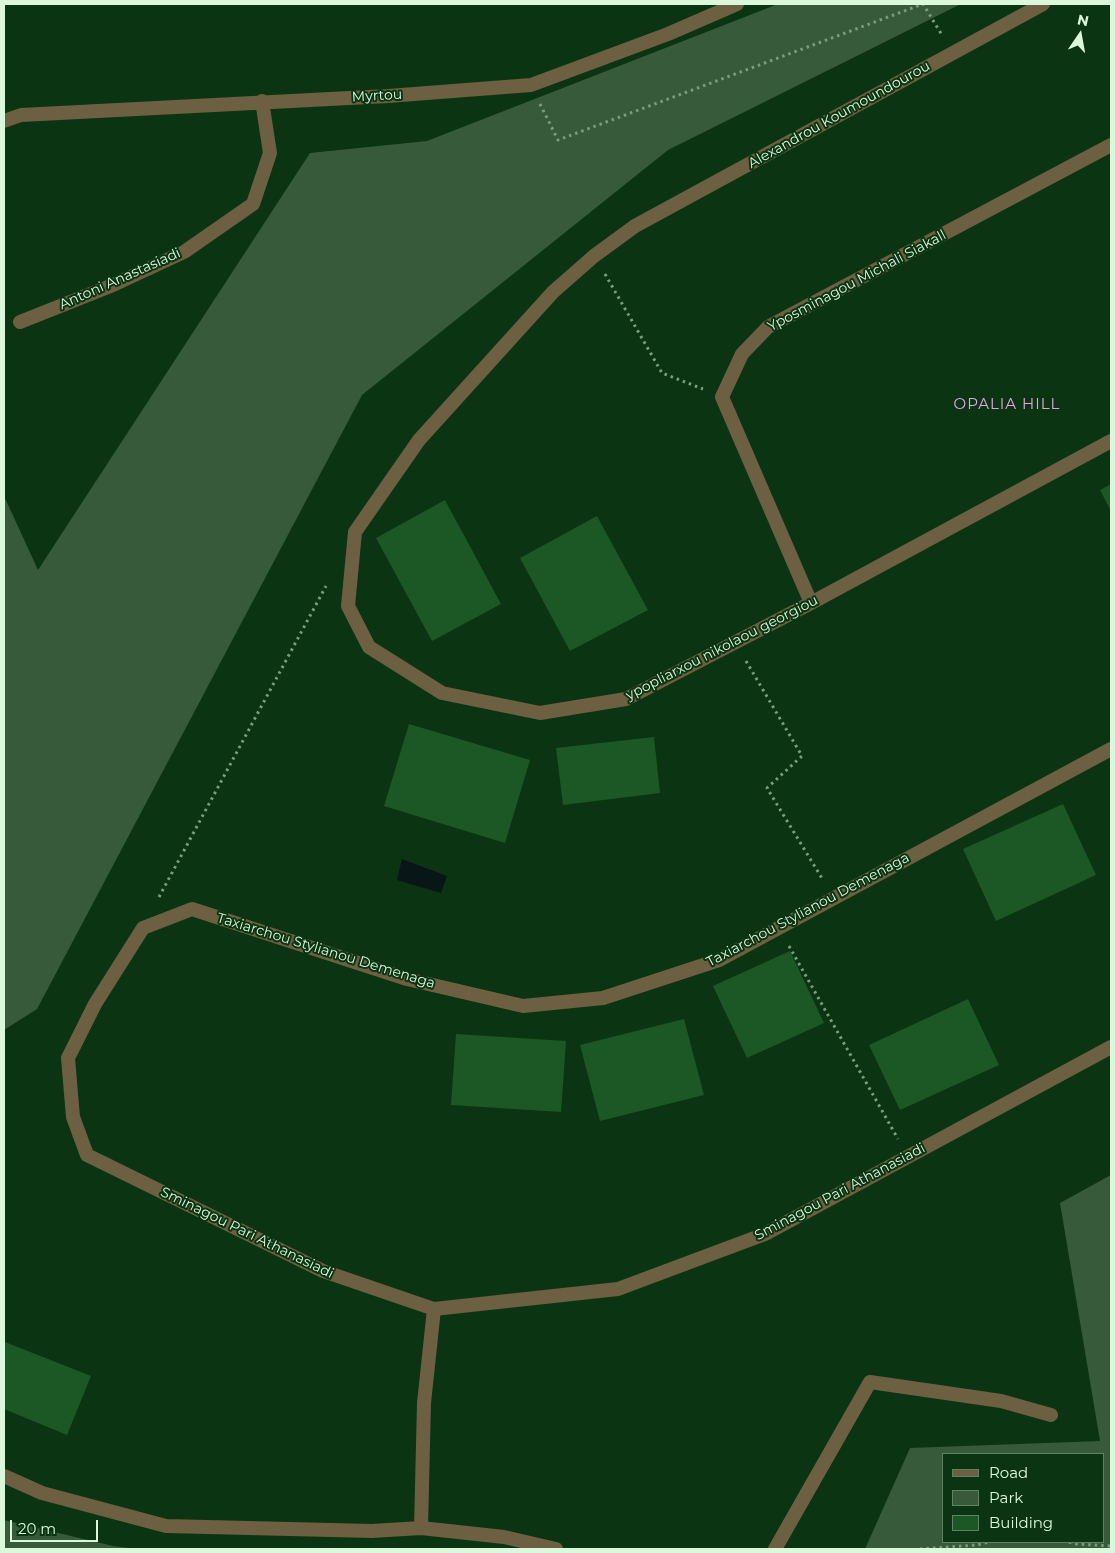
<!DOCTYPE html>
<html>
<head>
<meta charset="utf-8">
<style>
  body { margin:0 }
  #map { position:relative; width:1115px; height:1553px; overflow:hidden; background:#0b3412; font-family:Montserrat,sans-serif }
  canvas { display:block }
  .frame { position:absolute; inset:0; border:5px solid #dbf7dc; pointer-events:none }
  .legend { position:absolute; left:942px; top:1453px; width:162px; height:90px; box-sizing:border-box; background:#0b3412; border:1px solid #5e8263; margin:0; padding:6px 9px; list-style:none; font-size:15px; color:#dbf7dc }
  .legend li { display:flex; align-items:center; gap:10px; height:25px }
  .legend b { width:25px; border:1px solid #5e8263 }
  .north { position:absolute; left:1055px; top:10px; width:50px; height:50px; -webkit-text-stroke:4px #0b3412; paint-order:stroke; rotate:12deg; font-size:14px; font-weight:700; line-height:20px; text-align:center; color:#dbf7dc }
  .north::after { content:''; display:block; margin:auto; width:18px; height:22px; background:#dbf7dc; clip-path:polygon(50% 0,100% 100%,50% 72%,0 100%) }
  .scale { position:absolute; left:10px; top:1520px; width:88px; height:22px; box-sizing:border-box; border:2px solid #dbf7dc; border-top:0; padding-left:6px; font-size:15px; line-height:18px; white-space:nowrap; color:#dbf7dc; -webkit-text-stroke:4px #0b3412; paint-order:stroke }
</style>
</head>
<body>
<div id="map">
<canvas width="1115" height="1553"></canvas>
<div class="frame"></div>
<ul class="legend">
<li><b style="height:6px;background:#6c5f42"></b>Road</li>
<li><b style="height:14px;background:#375b3a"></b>Park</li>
<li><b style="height:14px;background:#1c5825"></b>Building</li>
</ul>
<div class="north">N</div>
<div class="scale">20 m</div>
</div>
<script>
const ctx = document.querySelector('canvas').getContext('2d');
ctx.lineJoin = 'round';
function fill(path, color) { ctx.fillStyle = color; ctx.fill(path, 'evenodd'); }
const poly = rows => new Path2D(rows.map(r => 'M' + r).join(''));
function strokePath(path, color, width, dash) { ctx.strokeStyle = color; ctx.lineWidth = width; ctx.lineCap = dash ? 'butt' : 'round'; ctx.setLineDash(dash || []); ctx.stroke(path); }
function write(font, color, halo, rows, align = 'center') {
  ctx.font = font + ' Montserrat,sans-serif'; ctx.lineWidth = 4; ctx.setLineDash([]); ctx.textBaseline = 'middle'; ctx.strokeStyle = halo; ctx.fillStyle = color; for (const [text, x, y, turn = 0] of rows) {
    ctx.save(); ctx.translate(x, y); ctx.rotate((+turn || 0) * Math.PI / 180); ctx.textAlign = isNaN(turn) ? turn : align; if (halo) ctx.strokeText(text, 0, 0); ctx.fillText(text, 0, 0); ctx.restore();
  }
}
const green = poly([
  [778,4,961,4,668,150,362,395,37,1009,4,1030,4,496,38,570,310,153,427,141],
  [1111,1175,1111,1549,865,1549,910,1448,1100,1441,1060,1203],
  [944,1454,1104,1454,1104,1542,944,1542],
  [4,1520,113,1546,137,1549,4,1549]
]);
const water = poly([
  [402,859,447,876,441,893,397,880]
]);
const building = poly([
  [1111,484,1111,511,1100,490],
  [445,500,501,604,432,641,376,538],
  [597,516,648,610,570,651,520,558],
  [409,724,530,760,505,843,384,806],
  [654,737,660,793,563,805,556,748],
  [1063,804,1096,875,996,921,963,849],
  [790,951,824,1023,747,1058,713,986],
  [968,999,999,1065,900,1110,869,1045],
  [684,1019,704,1095,600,1121,580,1045],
  [456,1034,566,1041,561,1112,451,1105],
  [5,1342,91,1376,67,1435,4,1409,4,1346]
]);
const path = poly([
  [540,104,558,140,923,4,942,35],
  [605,274,662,373,703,389],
  [746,661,802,756,767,788,823,880],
  [159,897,326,586],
  [789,946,898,1139],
  [1069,1542,1076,1544,1111,1546],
  [920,1549,977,1545,989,1542]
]);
const minor = poly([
  [1043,4,635,226,594,256,553,292,419,440,355,532,348,606,369,647,442,693,540,713,626,699,811,603,1111,441],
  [4,121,21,115,388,96,531,85,668,34,737,4],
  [20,322,113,285,184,252,253,204,270,153,262,101],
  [811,603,722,397,742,354,768,327,1111,145],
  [1111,749,719,960,603,998,523,1006,407,979,192,909,143,928,95,1004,68,1058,73,1117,87,1155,323,1271,434,1309,618,1289,765,1234,1111,1047],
  [4,1476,42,1493,166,1526,372,1531,421,1528,504,1537,556,1549],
  [421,1528,424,1403,434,1309],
  [775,1549,870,1382,1001,1401,1051,1415]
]);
const streetNames = [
  ["Myrtou",377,96,-3],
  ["Alexandrou Koumoundourou",839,115,-29],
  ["Antoni Anastasiadi",120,279,-24],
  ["Yposminagou Michali Siakall",857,281,-28],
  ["ypopliarxou nikolaou georgiou",722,648,-27],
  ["Taxiarchou Stylianou Demenaga",808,910,-28],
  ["Taxiarchou Stylianou Demenaga",326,951,17],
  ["Sminagou Pari Athanasiadi",840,1192,-28],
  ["Sminagou Pari Athanasiadi",247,1233,26]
];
const neighbourhoodNames = [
  ["OPALIA HILL",1007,405]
];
fill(green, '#375b3a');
fill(water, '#081618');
fill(building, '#1c5825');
strokePath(path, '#7b9d7f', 3, [2.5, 4]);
strokePath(minor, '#6c5f42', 14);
write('14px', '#dbf7dc', '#0b3412', streetNames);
ctx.letterSpacing = '1px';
write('15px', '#e0a7e0', '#0b3412', neighbourhoodNames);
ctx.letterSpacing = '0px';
</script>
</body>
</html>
